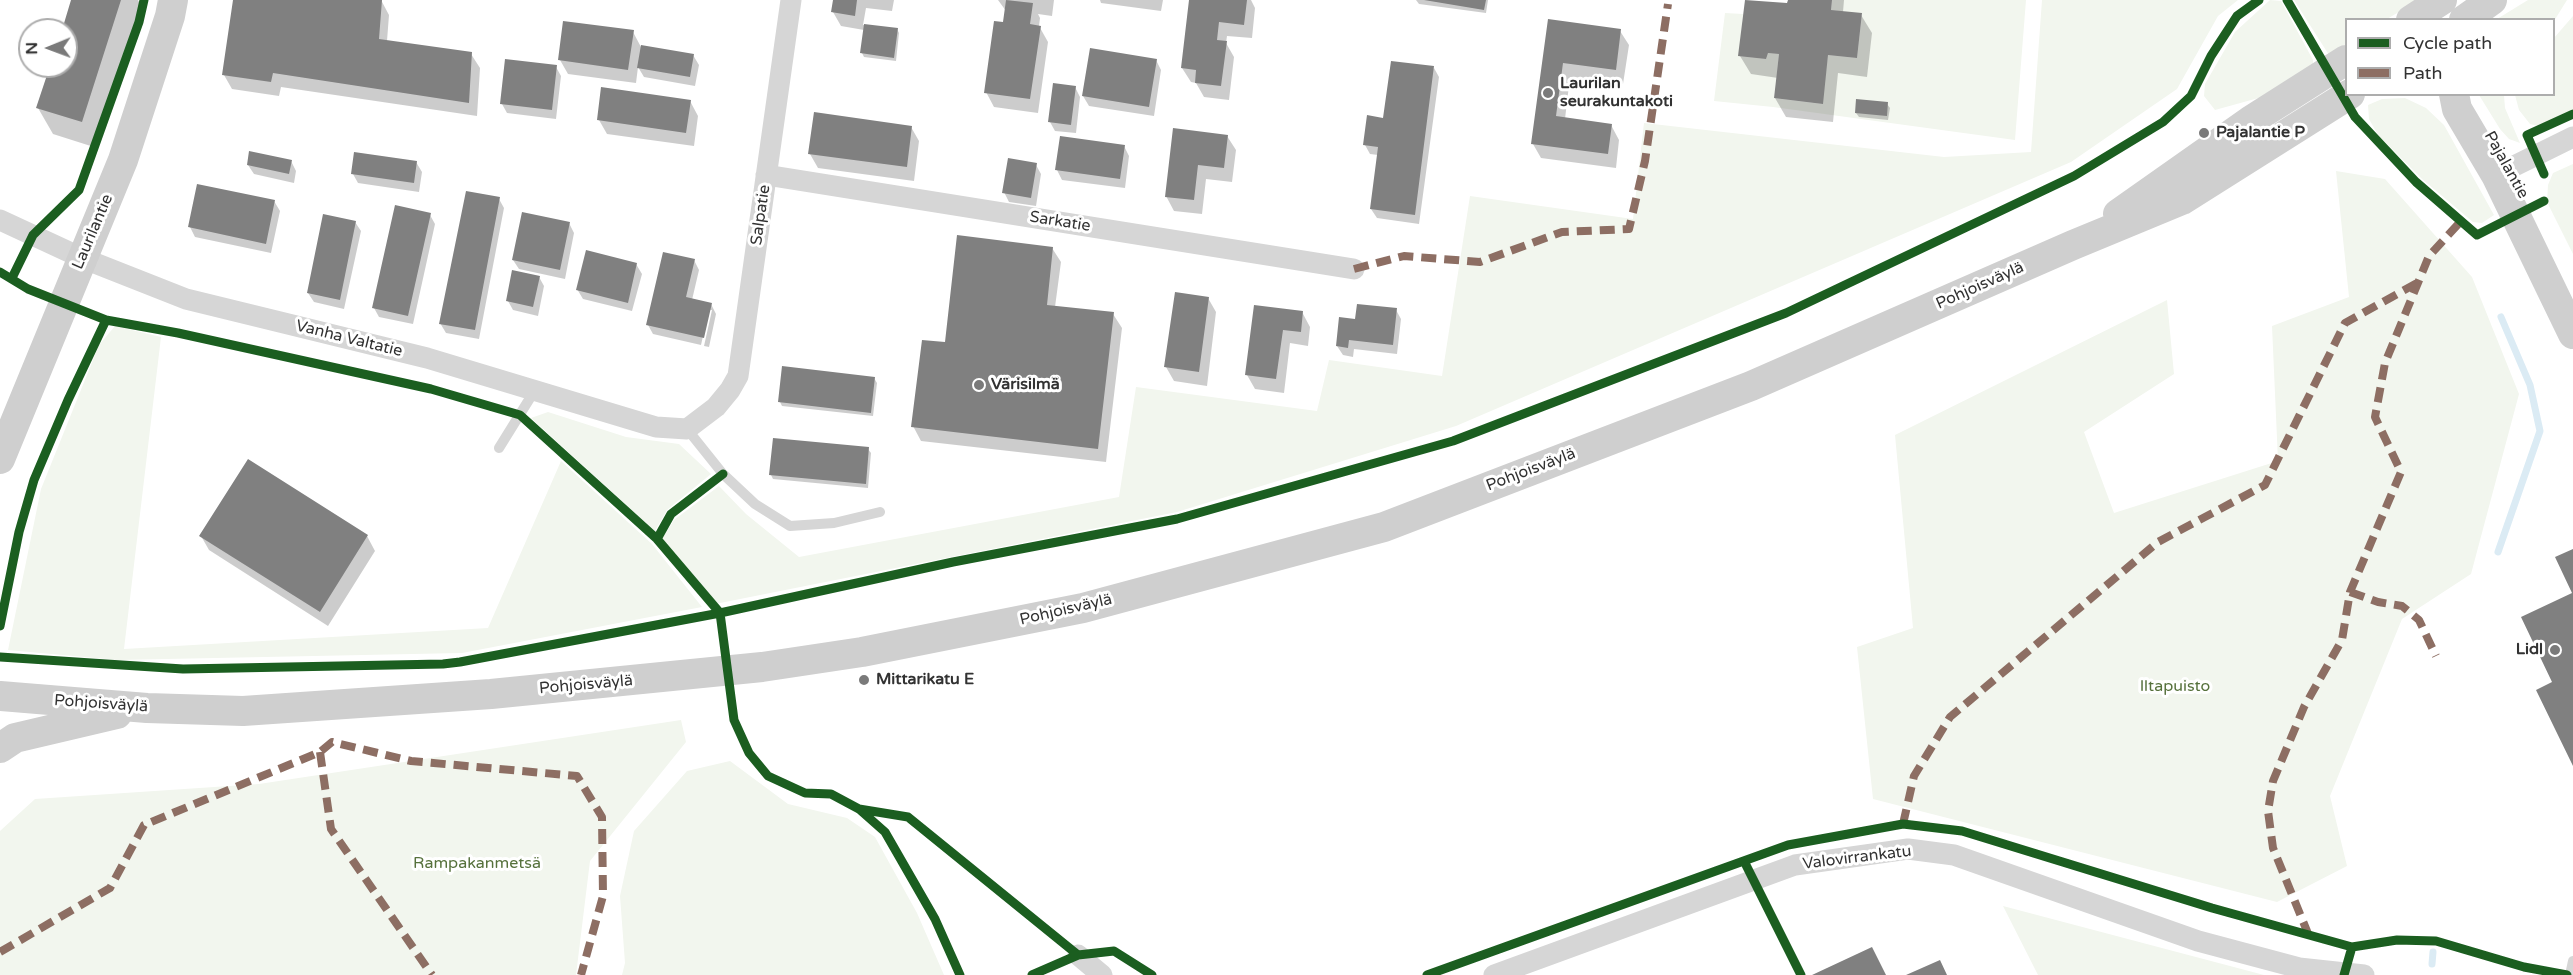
<!DOCTYPE html>
<html>
<head>
<meta charset="utf-8">
<style>
  body { margin:0 }
  #map { position:relative; width:2573px; height:975px; overflow:hidden; background:#fff; font-family:"Varela Round",sans-serif }
  canvas { display:block }
  .legend { position:absolute; left:2345px; top:18px; width:210px; height:78px; box-sizing:border-box; background:#fff; border:2px solid #adadad; margin:0; padding:8px 10px; list-style:none; font-size:18px; color:#323232 }
  .legend li { display:flex; align-items:center; gap:12px; height:30px }
  .legend b { width:30px; border:2px solid #adadad }
  .north { position:absolute; left:18px; top:18px; width:60px; height:60px; box-sizing:border-box; background:#fff; border:2px solid #adadad; border-radius:50%; rotate:269deg; font-size:16px; font-weight:700; line-height:24px; text-align:center; color:#323232 }
  .north::after { content:''; display:block; margin:auto; width:21px; height:27px; background:#7a7a7a; clip-path:polygon(50% 0,100% 100%,50% 72%,0 100%) }
</style>
</head>
<body>
<div id="map">
<canvas width="2573" height="975"></canvas>
<ul class="legend">
<li><b style="height:8px;background:#1b5e20"></b>Cycle path</li>
<li><b style="height:8px;background:#8d6e63"></b>Path</li>
</ul>
<div class="north">N</div>
</div>
<script>
const ctx = document.querySelector('canvas').getContext('2d');
ctx.lineJoin = 'round';
function fill(path, color) { ctx.fillStyle = color; ctx.fill(path, 'evenodd'); }
const poly = rows => new Path2D(rows.map(r => 'M' + r).join(''));
function strokePath(path, color, width, dash) { ctx.strokeStyle = color; ctx.lineWidth = width; ctx.lineCap = dash ? 'butt' : 'round'; ctx.setLineDash(dash || []); ctx.stroke(path); }
function write(font, color, halo, rows, align = 'center') {
  ctx.font = font + ' "Varela Round",sans-serif'; ctx.lineWidth = 6; ctx.setLineDash([]); ctx.textBaseline = 'middle'; ctx.strokeStyle = halo; ctx.fillStyle = color; for (const [text, x, y, turn = 0] of rows) {
    ctx.save(); ctx.translate(x, y); ctx.rotate((+turn || 0) * Math.PI / 180); ctx.textAlign = isNaN(turn) ? turn : align; if (halo) ctx.strokeText(text, 0, 0); ctx.fillText(text, 0, 0); ctx.restore();
  }
}
const green = poly([
  [1832,0,2026,0,2015,140,1773,107,1714,101,1725,13,1743,14,1739,56,1766,59,1768,53,1779,54,1774,98,1822,104,1828,55,1857,58,1862,14,1831,10],
  [2042,0,2238,0,2218,16,2177,89,2071,162,1456,426,1177,512,715,604,662,539,674,520,719,486,746,514,799,557,1119,497,1136,387,1317,411,1329,360,1442,376,1470,196,1633,219,1644,123,1944,157,2031,152],
  [2270,0,2281,1,2313,60,2313,66,2262,97,2215,110,2204,96,2205,84,2235,32],
  [2294,0,2419,0,2387,19,2346,20,2346,44,2329,55],
  [2528,0,2567,0,2554,21,2554,20,2497,19],
  [2573,16,2573,110,2539,126,2530,124,2519,110,2515,95,2554,94,2554,38],
  [2479,95,2504,95,2505,108,2520,143,2509,139,2500,129],
  [2405,98,2426,108,2444,125,2494,215,2482,223,2473,222,2422,179,2378,135,2369,119,2368,105,2382,99],
  [2573,164,2573,254,2547,202,2548,185,2553,173],
  [2336,171,2385,179,2472,277,2519,394,2471,574,2402,619,2330,796,2347,866,2277,902,1873,799,1857,647,1913,628,1895,435,2167,300,2174,374,2084,432,2114,513,2278,461,2272,326,2349,297],
  [115,326,161,337,124,649,488,628,561,461,652,544,702,607,462,653,117,660,8,650,41,489,99,345],
  [548,412,626,437,679,444,711,474,667,510,655,531,531,418],
  [681,720,686,742,590,861,576,975,0,975,0,831,35,799,259,784],
  [730,761,788,804,847,818,875,837,917,913,944,975,622,975,625,963,620,896,634,831,687,771],
  [2003,906,2264,975,2038,975]
]);
const shadow = poly([
  [73,0,138,0,142,7,97,148,53,134,38,108,51,66,66,66,66,30,63,30],
  [234,0,381,0,389,15,387,41,471,54,480,68,477,116,281,87,279,96,232,89,224,75],
  [834,0,894,0,892,11,866,8,863,25,897,29,899,33,896,61,864,57,862,53,864,30,841,26,833,12],
  [998,0,1054,0,1052,16,1038,14,1040,18,1039,26,1048,42,1038,113,994,107,986,92,1006,11],
  [1100,0,1163,0,1161,11,1101,3],
  [1191,0,1251,0,1255,8,1252,38,1227,36,1226,43,1234,57,1229,100,1204,97,1196,83,1191,82,1182,68],
  [1416,0,1488,0,1486,13,1419,4],
  [1789,0,1844,0,1843,12,1861,15,1872,33,1867,77,1838,73,1833,122,1786,117,1775,98,1778,78,1751,74,1740,56,1789,5],
  [1549,21,1620,31,1629,45,1623,84,1570,77,1565,119,1611,125,1619,140,1616,168,1541,158,1533,144],
  [633,32,641,47,693,55,699,65,695,86,644,77,638,67,636,83,568,74,560,60],
  [1156,60,1161,70,1154,116,1089,106,1083,96],
  [556,67,561,76,556,119,507,113,502,104],
  [1434,68,1439,77,1419,224,1377,218,1371,209,1378,155,1370,154,1365,145,1385,119],
  [1075,87,1080,97,1076,133,1055,131,1050,122],
  [690,101,698,116,694,146,607,134,599,120],
  [1887,104,1890,108,1888,120,1859,117,1856,113],
  [911,127,919,141,914,181,818,168,810,154],
  [1227,136,1236,150,1232,182,1206,179,1202,214,1174,211,1166,196],
  [1124,146,1129,156,1125,188,1062,180,1057,170],
  [291,161,296,171,294,183,254,174,248,165],
  [416,162,422,172,419,192,358,183,353,174],
  [1036,165,1041,174,1036,206,1009,202,1004,192],
  [499,199,504,208,479,339,446,333,440,323],
  [274,201,280,211,271,253,195,237,190,227],
  [430,215,435,224,413,324,379,317,374,308],
  [355,222,361,231,344,309,314,302,308,293],
  [569,223,574,233,565,279,519,269,513,260],
  [1052,248,1061,262,1055,307,1113,314,1122,328,1106,462,921,441,913,426,946,344],
  [694,260,699,270,692,300,711,304,716,314,709,347,704,346,712,310,709,310,701,345,653,334,648,325],
  [636,264,642,274,632,311,583,299,577,289],
  [539,277,544,286,538,316,513,310,508,301],
  [1208,298,1216,312,1207,386,1174,381,1166,367],
  [1255,307,1302,312,1310,327,1308,346,1290,343,1284,393,1255,389,1247,375],
  [1396,310,1401,319,1397,354,1354,349,1353,357,1343,355,1337,346,1357,320],
  [874,378,877,383,873,416,782,406,780,402],
  [868,449,871,453,868,488,773,479,771,475],
  [249,461,367,536,375,551,328,626,209,550,201,536]
]);
const stream = poly([
  [2498,552,2540,431,2530,385,2501,317],
  [2432,964,2433,952]
]);
const building = poly([
  [71,0,121,0,82,122,36,108,50,66,66,66,66,30,62,30],
  [233,0,382,0,379,39,472,52,469,103,273,73,271,82,222,75],
  [833,0,857,0,855,16,831,12],
  [1006,0,1033,3,1030,24,1041,26,1030,99,984,93,994,21,1003,22],
  [1189,0,1247,0,1244,25,1219,22,1217,40,1227,41,1221,86,1195,83,1196,70,1181,68],
  [1424,0,1486,0,1484,10],
  [1745,0,1787,3,1788,0,1832,0,1831,10,1862,13,1857,58,1828,55,1823,104,1774,98,1779,54,1768,53,1766,59,1738,56],
  [1548,19,1621,29,1616,70,1563,63,1556,116,1612,124,1608,154,1531,144],
  [563,21,634,30,628,70,558,60],
  [864,24,898,28,894,58,860,53],
  [641,45,694,54,690,77,637,68],
  [1090,48,1157,59,1149,107,1082,96],
  [505,59,557,65,552,110,500,104],
  [1391,61,1434,66,1415,215,1370,209,1378,147,1363,145,1367,115,1383,118],
  [1053,83,1076,86,1071,125,1048,122],
  [601,87,691,100,686,133,597,120],
  [1856,99,1888,102,1887,116,1855,113],
  [814,112,912,126,907,167,808,154],
  [1173,128,1228,135,1224,168,1198,165,1194,200,1165,197],
  [1060,136,1125,145,1120,179,1055,170],
  [249,151,292,160,289,174,247,165],
  [354,152,417,161,414,183,351,174],
  [1008,158,1037,163,1031,198,1002,193],
  [197,184,275,200,266,244,188,227],
  [466,191,500,197,475,330,439,324],
  [395,205,431,213,408,316,372,308],
  [522,212,570,222,560,270,512,260],
  [323,214,356,221,340,300,307,293],
  [957,235,1053,247,1047,305,1114,312,1098,449,911,427,922,340,945,342],
  [586,250,637,263,628,303,576,290],
  [663,252,695,259,686,297,712,303,704,338,646,325],
  [512,270,540,276,533,307,506,301],
  [1175,292,1209,297,1199,372,1164,367],
  [1357,304,1397,308,1393,345,1349,340,1348,348,1336,346,1339,317,1355,319],
  [1254,305,1303,311,1301,332,1283,330,1276,379,1245,375],
  [782,366,875,377,871,413,778,402],
  [773,438,869,447,866,484,769,475],
  [248,459,368,535,320,612,199,536],
  [2573,549,2573,766,2536,690,2552,682,2521,617,2572,593,2555,557],
  [1872,947,1886,975,1812,975],
  [1940,960,1947,975,1906,975]
]);
const lane = poly([
  [687,429,723,474,755,504,790,526,834,523,880,512],
  [499,448,535,390],
  [2570,975,2573,961]
]);
const street = poly([
  [766,175,1354,269],
  [2496,175,2573,137],
  [0,220,82,258,186,299,427,358,656,427,687,429,716,407,730,390,738,376,791,0],
  [1078,955,1102,975],
  [1494,975,1795,865,1908,849,1954,855,2198,941,2299,968,2364,975]
]);
const secondary = poly([
  [2411,20,2442,0],
  [2464,20,2492,0],
  [2454,94,2457,109,2496,175,2573,334],
  [2118,214,2250,121,2346,60],
  [0,459,123,160,170,16,173,0],
  [0,696,147,708,243,711,491,694,762,667,862,652,1083,608,1384,527,1751,386,2073,245,2182,200,2350,94],
  [0,748,15,738,117,714]
]);
const quiet = poly([
  [1354,269,1404,256,1480,262,1562,232,1629,229,1645,161,1668,4],
  [2350,592,2378,602,2402,606,2419,620,2436,656],
  [320,752,331,829,432,975],
  [1903,824,1914,776,1950,717,2158,542,2265,485,2345,323,2417,283],
  [2309,936,2273,848,2268,811,2273,781,2304,707,2342,640,2350,592,2401,472,2375,417,2385,363,2429,256,2461,221],
  [0,952,110,888,144,825,320,752,332,742,411,761,577,776,602,817,603,896,581,975]
]);
const cycleway = poly([
  [2287,0,2355,117,2416,182,2477,235,2544,201],
  [2544,174,2527,135,2573,114],
  [0,272,28,289,106,320,178,333,431,389,520,415,657,539,720,613,734,720,749,753,768,776,805,793,831,794,859,809,885,832,935,919,960,975],
  [12,278,33,235,79,190,139,22,144,0],
  [657,539,671,514,723,474],
  [0,626,19,532,34,480,68,400,106,320],
  [0,657,183,669,443,664,460,662,720,613,953,562,1177,519,1453,441,1786,313,2074,176,2163,122,2191,96,2211,56,2237,16,2259,0],
  [859,809,908,817,1078,955],
  [1744,861,1801,975],
  [1032,975,1078,955,1114,951,1152,975],
  [1427,975,1788,845,1903,824,1962,831,2212,908,2352,947],
  [2344,975,2352,947,2397,940,2436,941,2524,967,2567,975]
]);
const markers = [
  [1548,93,6,"#7a7a7a"],
  [2204,133,6,"#7a7a7a"],
  [979,385,6,"#7a7a7a"],
  [2555,650,6,"#7a7a7a"],
  [864,680,6,"#7a7a7a"]
];
const poiNames = [
  ["Laurilan",1560,84],
  ["seurakuntakoti",1560,102],
  ["Pajalantie P",2216,133],
  ["Värisilmä",991,385],
  ["Lidl",2543,650,"right"],
  ["Mittarikatu E",876,680]
];
const streetNames = [
  ["Pajalantie",2506,165,61],
  ["Salpatie",761,215,-82],
  ["Sarkatie",1060,222,9],
  ["Laurilantie",93,232,-67],
  ["Pohjoisväylä",1980,286,-24],
  ["Vanha Valtatie",349,339,14],
  ["Pohjoisväylä",1531,470,-21],
  ["Pohjoisväylä",1066,610,-13],
  ["Pohjoisväylä",586,685,-5],
  ["Pohjoisväylä",101,704,4],
  ["Valovirrankatu",1857,858,-7]
];
const parkNames = [
  ["Iltapuisto",2175,687],
  ["Rampakanmetsä",477,864]
];
fill(green, '#f2f6ee');
fill(shadow, '#0003');
strokePath(stream, '#dbebf4', 7);
fill(building, '#808080');
strokePath(lane, '#d6d6d6', 10);
strokePath(street, '#d6d6d6', 21);
strokePath(secondary, '#cfcfcf', 30);
strokePath(quiet, '#8d6e63', 8, [15, 8]);
strokePath(cycleway, '#1b5e20', 9);
for (const [x, y, r, color] of markers) { const dot = new Path2D(); dot.arc(x, y, r, 0, 2 * Math.PI); ctx.fillStyle = color; ctx.fill(dot); strokePath(dot, '#fff', 2); }
write('bold 16px', '#323232', '#fff', poiNames, 'left');
write('16px', '#323232', '#fff', streetNames);
write('16px', '#56713c', '#fff', parkNames);
</script>
</body>
</html>
